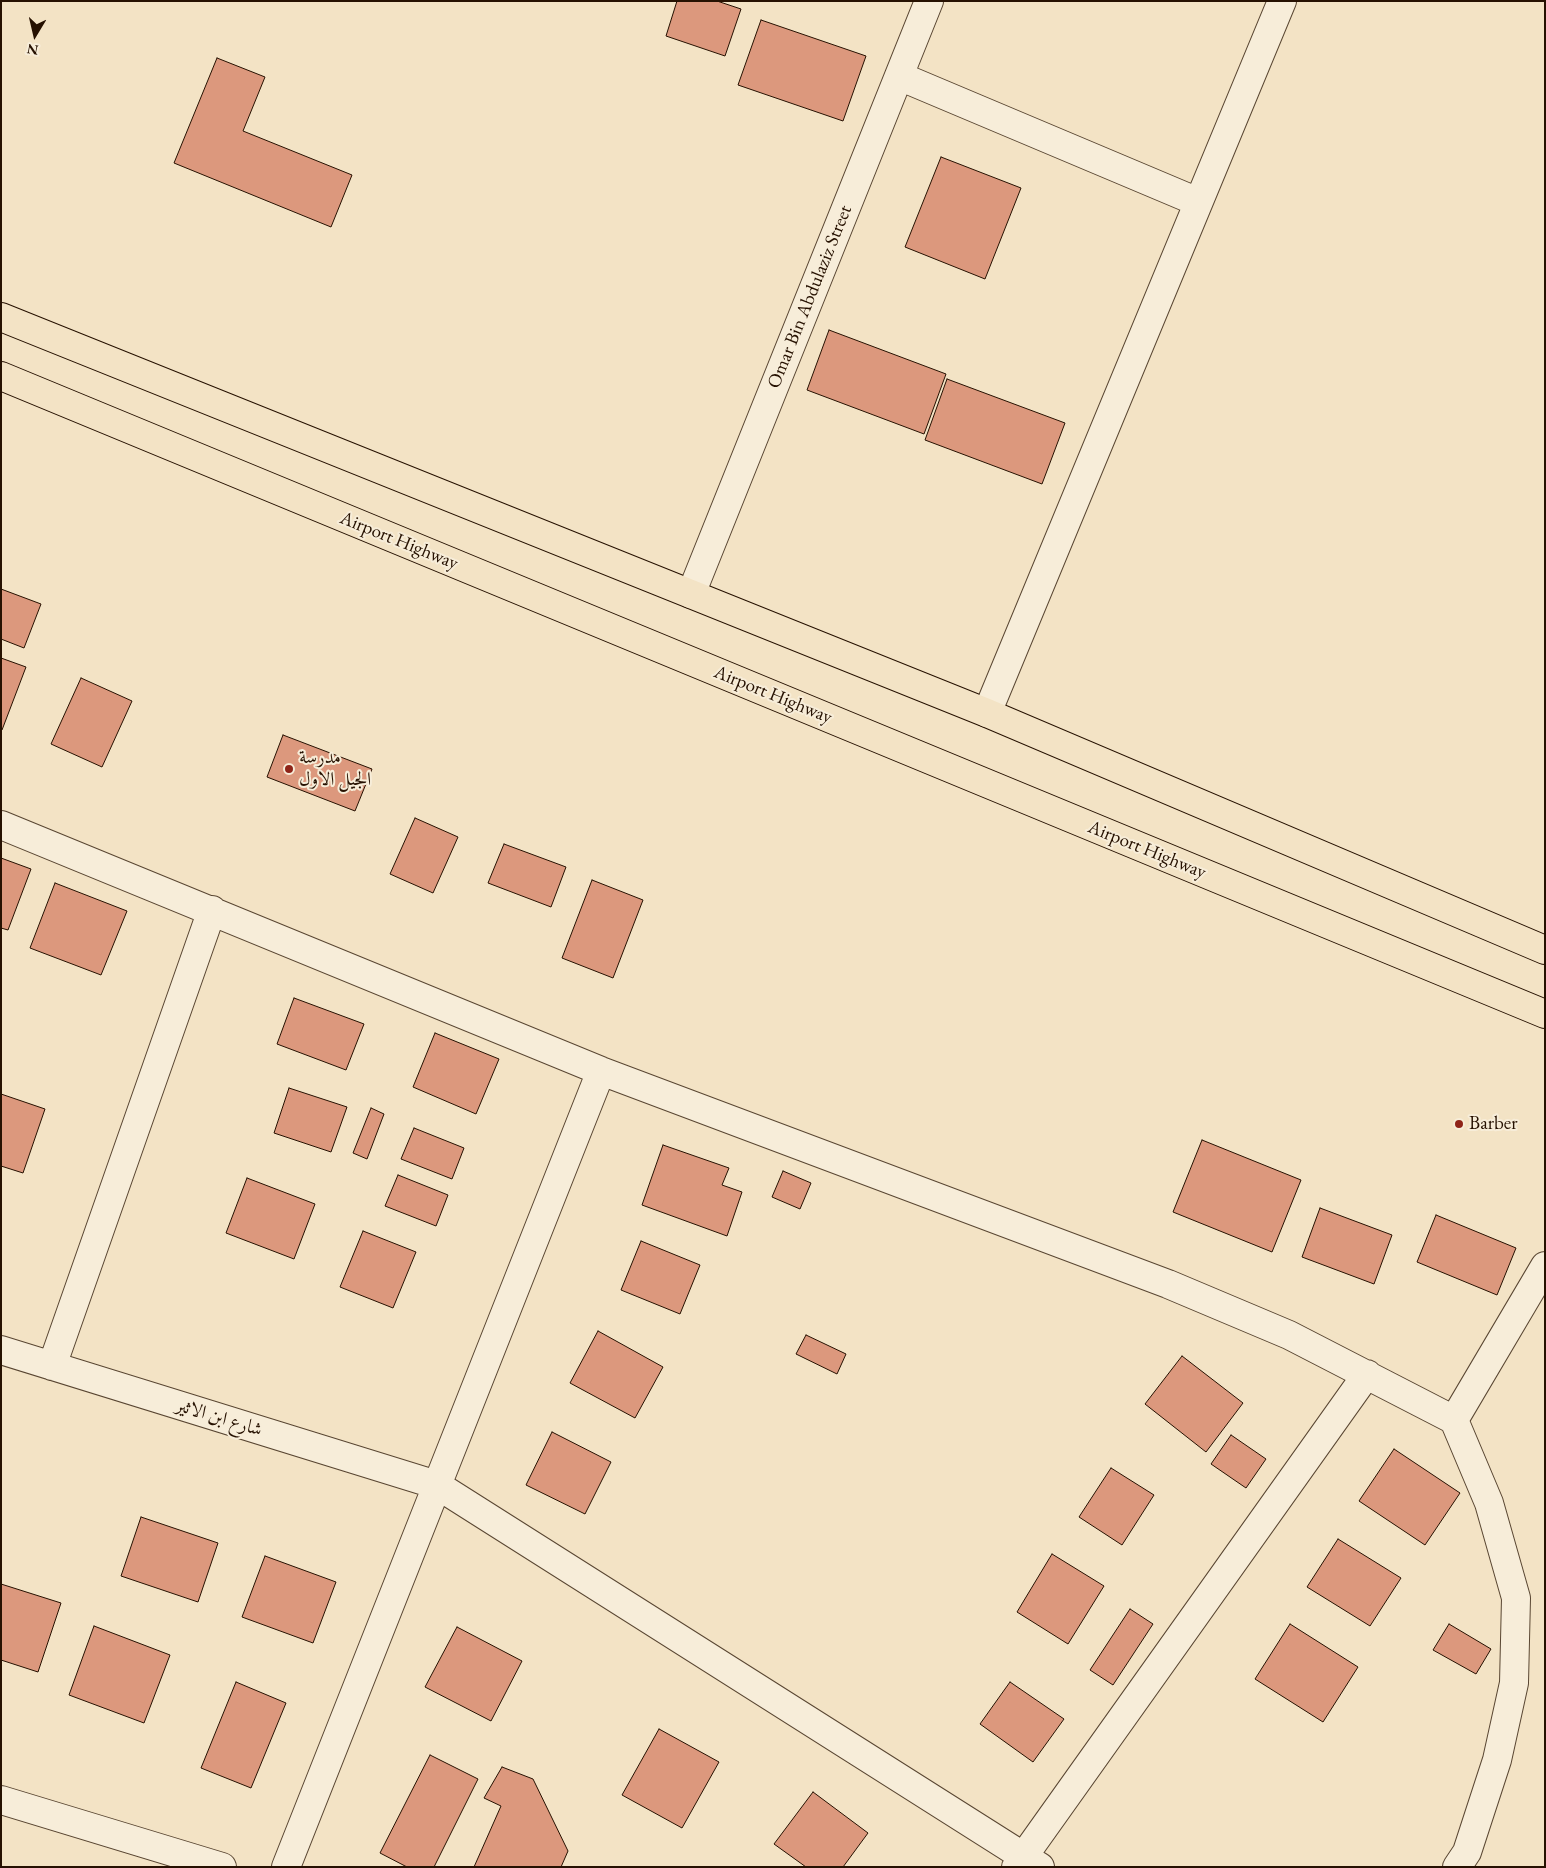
<!DOCTYPE html>
<html>
<head>
<meta charset="utf-8">
<style>
  body { margin:0 }
  #map { position:relative; width:1546px; height:1868px; overflow:hidden; background:#f3e3c5; font-family:"EB Garamond",serif }
  canvas { display:block }
  .frame { position:absolute; inset:0; border:2px solid #261101; pointer-events:none }
  .north { position:absolute; left:10px; top:10px; width:50px; height:50px; -webkit-text-stroke:4px #f7edd9; paint-order:stroke; rotate:189deg; font-size:14px; font-weight:700; line-height:20px; text-align:center; color:#261101 }
  .north::after { content:''; display:block; margin:auto; width:18px; height:22px; background:#261101; clip-path:polygon(50% 0,100% 100%,50% 72%,0 100%) }
</style>
</head>
<body>
<div id="map">
<canvas width="1546" height="1868"></canvas>
<div class="frame"></div>
<div class="north">N</div>
</div>
<script>
const ctx = document.querySelector('canvas').getContext('2d');
ctx.lineJoin = 'round';
function fill(path, color) { ctx.fillStyle = color; ctx.fill(path, 'evenodd'); }
const poly = rows => new Path2D(rows.map(r => 'M' + r).join(''));
function strokePath(path, color, width, dash) { ctx.strokeStyle = color; ctx.lineWidth = width; ctx.lineCap = dash ? 'butt' : 'round'; ctx.setLineDash(dash || []); ctx.stroke(path); }
function write(font, color, halo, rows, align = 'center') {
  ctx.font = font + ' "EB Garamond",Amiri,serif'; ctx.lineWidth = 4; ctx.setLineDash([]); ctx.textBaseline = 'middle'; ctx.strokeStyle = halo; ctx.fillStyle = color; for (const [text, x, y, turn = 0] of rows) {
    ctx.save(); ctx.translate(x, y); ctx.rotate((+turn || 0) * Math.PI / 180); ctx.textAlign = isNaN(turn) ? turn : align; if (halo) ctx.strokeText(text, 0, 0); ctx.fillText(text, 0, 0); ctx.restore();
  }
}
const building = poly([
  [677,1,717,1,741,9,725,56,666,36,677,1],
  [761,20,866,56,843,121,738,85,761,20],
  [217,58,265,77,243,131,352,175,331,227,174,163,217,58],
  [941,157,1021,188,985,279,905,247,941,157],
  [829,330,946,374,924,434,807,390,829,330],
  [947,379,1065,423,1042,484,925,440,947,379],
  [1,589,41,604,24,648,1,639,1,589],
  [1,658,26,667,2,730,1,729,1,658],
  [81,678,132,701,102,767,51,744,81,678],
  [283,735,372,769,355,811,267,777,283,735],
  [415,818,458,837,433,893,390,874,415,818],
  [504,844,566,867,551,907,488,883,504,844],
  [1,858,31,869,8,930,1,928,1,858],
  [592,880,643,900,613,978,562,958,592,880],
  [55,883,127,911,101,975,30,948,55,883],
  [294,998,364,1024,346,1070,277,1044,294,998],
  [435,1033,499,1059,476,1114,413,1087,435,1033],
  [289,1088,347,1107,331,1152,274,1133,289,1088],
  [1,1094,45,1109,23,1173,1,1166,1,1094],
  [371,1108,384,1114,367,1159,353,1153,371,1108],
  [414,1128,464,1148,452,1179,401,1159,414,1128],
  [1202,1140,1301,1180,1272,1252,1173,1212,1202,1140],
  [663,1145,729,1168,722,1185,742,1192,727,1236,642,1205,663,1145],
  [783,1171,811,1183,800,1209,772,1197,783,1171],
  [398,1175,448,1195,436,1226,385,1206,398,1175],
  [247,1178,315,1204,294,1259,226,1233,247,1178],
  [1320,1208,1392,1235,1374,1284,1302,1257,1320,1208],
  [1436,1215,1516,1248,1497,1295,1417,1262,1436,1215],
  [363,1231,416,1252,393,1308,340,1287,363,1231],
  [641,1241,700,1265,680,1314,621,1290,641,1241],
  [598,1331,663,1367,635,1418,570,1383,598,1331],
  [806,1335,846,1354,837,1374,796,1354,806,1335],
  [1182,1356,1243,1403,1206,1452,1145,1404,1182,1356],
  [552,1432,611,1462,585,1514,526,1485,552,1432],
  [1231,1435,1266,1459,1246,1488,1211,1464,1231,1435],
  [1394,1449,1460,1493,1425,1545,1359,1501,1394,1449],
  [1111,1468,1154,1495,1122,1545,1079,1517,1111,1468],
  [141,1517,218,1543,198,1602,121,1576,141,1517],
  [1338,1539,1401,1578,1370,1626,1307,1587,1338,1539],
  [1052,1554,1104,1586,1068,1644,1017,1612,1052,1554],
  [265,1556,336,1582,313,1643,242,1617,265,1556],
  [1,1584,61,1603,38,1672,1,1660,1,1584],
  [1130,1609,1153,1624,1113,1685,1090,1670,1130,1609],
  [1290,1624,1358,1667,1323,1722,1255,1679,1290,1624],
  [1449,1624,1491,1649,1476,1674,1433,1650,1449,1624],
  [94,1626,170,1655,144,1723,69,1695,94,1626],
  [457,1627,522,1661,491,1721,425,1687,457,1627],
  [236,1682,286,1703,251,1788,201,1768,236,1682],
  [1010,1682,1064,1719,1033,1762,980,1724,1010,1682],
  [659,1729,719,1762,682,1828,622,1795,659,1729],
  [430,1755,478,1779,434,1867,407,1867,380,1853,430,1755],
  [502,1767,533,1779,568,1851,561,1867,474,1867,501,1806,484,1798,502,1767],
  [813,1792,868,1833,843,1867,806,1867,774,1844,813,1792]
]);
const minor = poly([
  [899,76,1198,202],
  [691,594,929,1],
  [987,713,1282,1],
  [1,825,601,1071,1168,1284,1289,1335,1454,1420,1489,1503,1516,1598,1514,1683,1497,1760,1467,1852,1457,1867],
  [1,1350,437,1485,1040,1867],
  [52,1366,212,910],
  [1454,1420,1545,1266],
  [1,1800,222,1867],
  [286,1867,601,1071],
  [1016,1867,1367,1374]
]);
const trunk = poly([
  [1,317,987,713,1545,950],
  [1,376,1545,1014]
]);
const markers = [
  [289,769,5,"#8f2418"],
  [1459,1124,5,"#8f2418"]
];
const streetNames = [
  ["Omar Bin Abdulaziz Street",810,297,-68],
  ["Airport Highway",399,541,22],
  ["Airport Highway",773,695,22],
  ["Airport Highway",1147,850,22],
  ["شارع ابن الاثير",219,1418,17]
];
const poiNames = [
  ["مدرسة",299,758],
  ["الجيل الاول",299,780],
  ["Barber",1469,1124]
];
fill(building, '#dc987d');
strokePath(building, '#261101', 1);
strokePath(minor, '#594632', 30);
strokePath(trunk, '#261101', 30);
strokePath(minor, '#f7edd9', 28);
strokePath(trunk, '#f3e3c5', 28);
for (const [x, y, r, color] of markers) { const dot = new Path2D(); dot.arc(x, y, r, 0, 2 * Math.PI); ctx.fillStyle = color; ctx.fill(dot); strokePath(dot, '#f7edd9', 2); }
write('19px', '#261101', '#f7edd9', streetNames);
write('19px', '#261101', '#f7edd9', poiNames, 'left');
</script>
</body>
</html>
